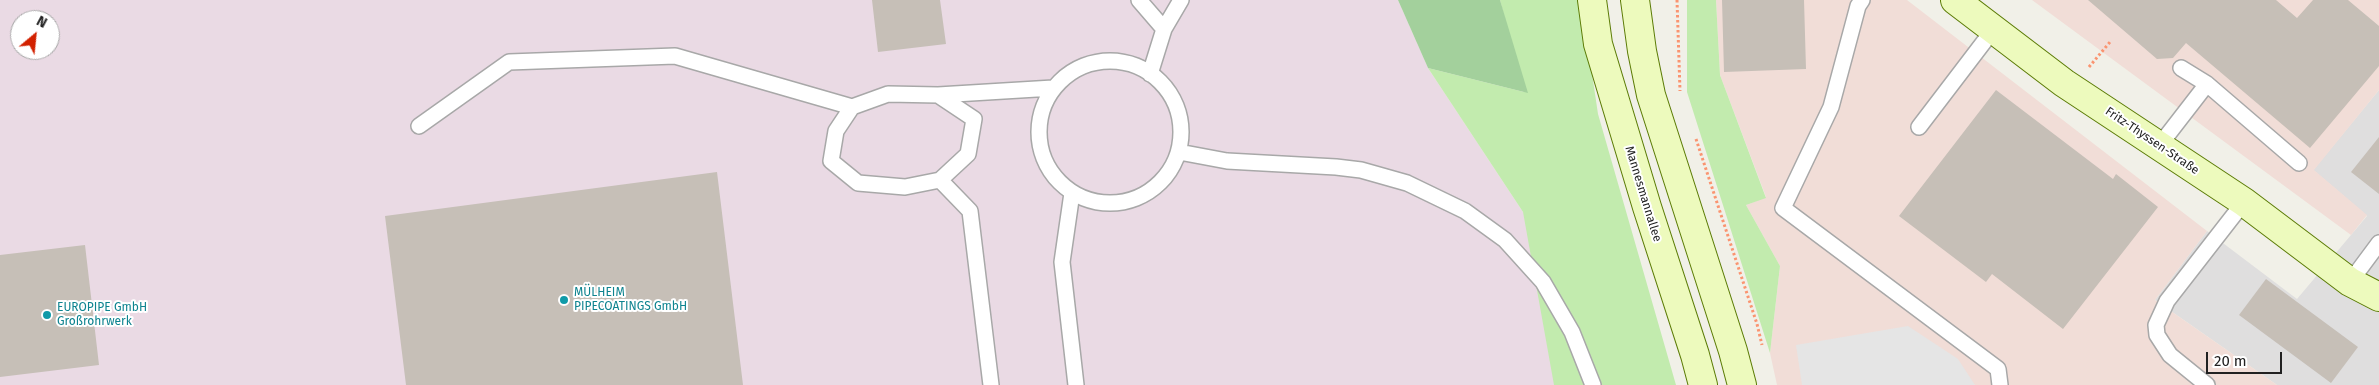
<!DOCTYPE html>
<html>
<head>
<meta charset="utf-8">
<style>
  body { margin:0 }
  #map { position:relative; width:2379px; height:385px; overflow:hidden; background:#f1f0e8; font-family:"Fira Sans",sans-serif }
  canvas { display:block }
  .north { position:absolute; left:10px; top:10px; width:50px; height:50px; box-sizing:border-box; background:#fff; border:1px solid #a6a6a6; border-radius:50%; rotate:28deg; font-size:14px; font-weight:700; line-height:20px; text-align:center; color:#212121 }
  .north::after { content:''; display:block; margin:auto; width:18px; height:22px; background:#d22100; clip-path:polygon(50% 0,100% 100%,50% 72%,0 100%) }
  .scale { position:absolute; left:2206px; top:352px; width:76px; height:22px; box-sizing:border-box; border:2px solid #212121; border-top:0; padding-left:6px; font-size:15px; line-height:18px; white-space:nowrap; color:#212121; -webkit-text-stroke:4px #fff; paint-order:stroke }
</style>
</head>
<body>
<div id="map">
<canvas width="2379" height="385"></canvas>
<div class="north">N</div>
<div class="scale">20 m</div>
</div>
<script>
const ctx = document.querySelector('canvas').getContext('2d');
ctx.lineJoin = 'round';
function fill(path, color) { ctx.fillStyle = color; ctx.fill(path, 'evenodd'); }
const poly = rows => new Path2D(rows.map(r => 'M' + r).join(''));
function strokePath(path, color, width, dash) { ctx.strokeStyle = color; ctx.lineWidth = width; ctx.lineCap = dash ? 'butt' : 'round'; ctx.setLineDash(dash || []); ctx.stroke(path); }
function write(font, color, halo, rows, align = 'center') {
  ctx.font = font + ' "Fira Sans",sans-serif'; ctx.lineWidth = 4; ctx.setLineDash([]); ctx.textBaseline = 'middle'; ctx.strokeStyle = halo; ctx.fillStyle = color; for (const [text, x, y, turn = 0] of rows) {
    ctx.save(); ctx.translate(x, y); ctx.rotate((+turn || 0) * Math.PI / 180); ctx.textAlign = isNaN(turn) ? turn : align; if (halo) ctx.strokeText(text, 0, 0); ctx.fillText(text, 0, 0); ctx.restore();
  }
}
const residential = poly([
  [2379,90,2379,385,2277,385,2155,300,2207,231,2297,299,2367,216,2313,170]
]);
const commercial = poly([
  [1716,0,1907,0,2207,231,2155,300,2277,385,1777,385,1770,353,1780,266,1746,205,1766,197,1720,75],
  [2032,0,2379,0,2379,90,2314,170,2367,215,2351,235]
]);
const industrial = poly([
  [0,0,1398,0,1428,68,1523,212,1623,385,0,385],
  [20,20,50,20,50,50,20,50]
]);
const grass = poly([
  [1500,0,1581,0,1598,114,1676,385,1554,385,1523,212,1428,68,1524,92],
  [1687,0,1716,0,1720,75,1766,198,1746,205,1780,266,1770,353,1687,92]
]);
const forest = poly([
  [1398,0,1500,0,1528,93,1428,68]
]);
const parking = poly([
  [1908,326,1958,359,1975,385,1802,385,1796,345]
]);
const building = poly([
  [872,0,940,0,946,44,878,52],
  [1722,0,1804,0,1806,69,1724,72],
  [2088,0,2276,0,2297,18,2313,0,2348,0,2379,26,2379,66,2310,148,2186,43,2173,58,2157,59],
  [1996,90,2113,179,2116,174,2158,207,2063,329,1992,274,1986,282,1899,216],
  [2379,137,2379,194,2351,172],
  [717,172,743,385,406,385,385,216],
  [85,245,99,365,0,377,0,255],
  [2266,279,2358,347,2331,383,2239,315]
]);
const path = poly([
  [1677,0,1680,91],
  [2089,67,2110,42],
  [1696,139,1757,324,1762,345]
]);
const lane = poly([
  [1139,0,1164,29],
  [1862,0,1858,6,1831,107,1783,208,1998,369,2000,385],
  '1039 132a71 71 0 1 1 142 0a71 71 0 1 1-142 0Z',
  [2181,68,2207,84,2299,163],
  [1150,74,1164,29,1181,0],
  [888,94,938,95,974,119,968,154,940,180,905,187,858,183,831,161,836,131,852,107,888,94],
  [938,95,1053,88],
  [419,126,509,62,675,56,852,107],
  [1919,127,1993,30],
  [2159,146,2207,84],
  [1179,152,1227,161,1336,167,1361,170,1407,183,1465,211,1505,240,1543,282,1572,332,1593,385],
  [940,180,970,211,991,385],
  [1072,193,1062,262,1076,385],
  [2350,282,2379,243],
  [2207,385,2170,355,2157,335,2156,325,2167,301,2244,202]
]);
const secondary = poly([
  [1592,0,1598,44,1647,207,1695,355,1703,385],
  [1635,0,1642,51,1651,95,1733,351,1742,385],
  [1955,0,2064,83,2244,202,2350,282,2379,297]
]);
const markers = [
  [564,300,5,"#0f9aa8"],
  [47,315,5,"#0f9aa8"]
];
const streetNames = [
  ["Fritz-Thyssen-Straße",2152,141,34],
  ["Mannesmannallee",1643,194,73]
];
const cultureNames = [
  ["MÜLHEIM",574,293],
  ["PIPECOATINGS GmbH",574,307],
  ["EUROPIPE GmbH",57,308],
  ["Großrohrwerk",57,322]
];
fill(residential, '#dfdede');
fill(commercial, '#f1ddd7');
fill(industrial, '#eadae4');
fill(grass, '#c2ebae');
fill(forest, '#a3d09c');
fill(parking, '#e5e5e5');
fill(building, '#c6bfb7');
strokePath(lane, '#a8a8a8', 18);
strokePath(secondary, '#5b7b05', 30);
strokePath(path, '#fa9470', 3, [2.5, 2.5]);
strokePath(lane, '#fff', 15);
strokePath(secondary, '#edfabd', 28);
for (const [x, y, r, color] of markers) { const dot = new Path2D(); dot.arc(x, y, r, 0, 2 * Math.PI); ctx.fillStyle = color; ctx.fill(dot); strokePath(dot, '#fff', 2); }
write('12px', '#212121', '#fff', streetNames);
write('12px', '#0d838f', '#fff', cultureNames, 'left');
</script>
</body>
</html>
